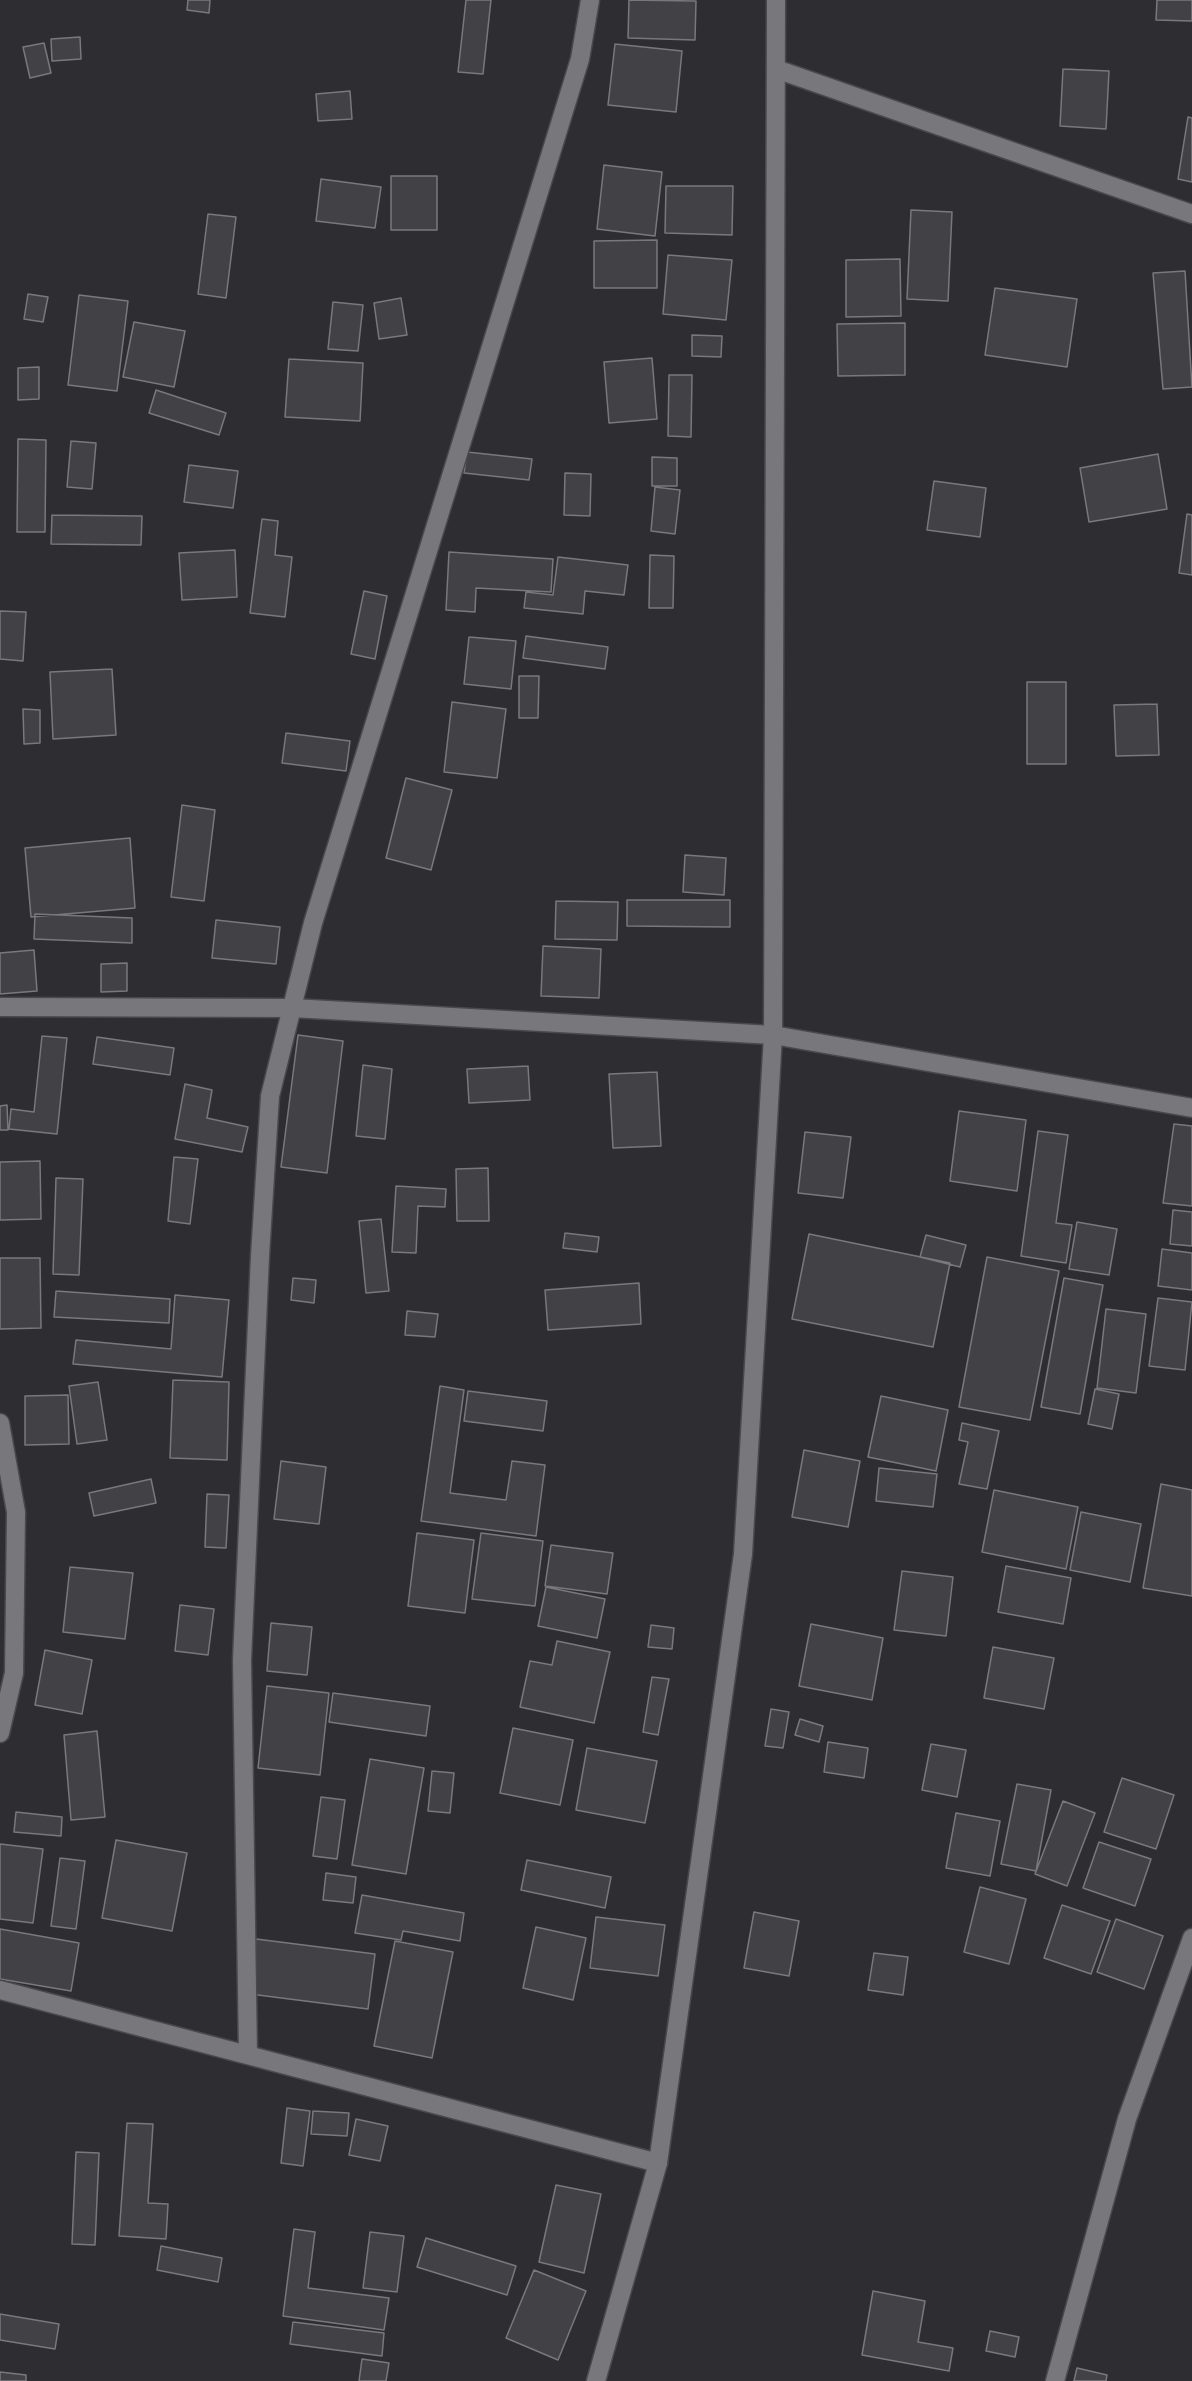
<!DOCTYPE html>
<html>
<head>
<meta charset="utf-8">
<style>
  body { margin:0 }
  canvas { display:block; background:#2e2d31 }
</style>
</head>
<body>
<canvas width="1192" height="2381"></canvas>
<script>
const ctx = document.querySelector('canvas').getContext('2d');
ctx.lineJoin = 'round';
function fill(path, color) { ctx.fillStyle = color; ctx.fill(path, 'evenodd'); }
const poly = rows => new Path2D(rows.map(r => 'M' + r).join(''));
function strokePath(path, color, width, dash) { ctx.strokeStyle = color; ctx.lineWidth = width; ctx.lineCap = dash ? 'butt' : 'round'; ctx.setLineDash(dash || []); ctx.stroke(path); }
const building = poly([
  [188,0,210,0,209,13,187,10,188,0],
  [466,0,491,0,483,74,458,72,466,0],
  [629,0,696,1,695,40,628,38,629,0],
  [1157,0,1192,0,1192,21,1156,20,1157,0],
  [80,37,81,59,52,61,51,39,80,37],
  [44,43,51,73,30,78,23,47,44,43],
  [615,44,682,51,676,112,608,105,615,44],
  [1063,69,1109,71,1106,129,1060,126,1063,69],
  [350,91,352,119,318,121,316,94,350,91],
  [1188,117,1192,118,1192,182,1178,179,1188,117],
  [604,165,662,172,655,236,597,229,604,165],
  [391,176,437,176,437,230,391,230,391,176],
  [321,179,381,187,375,228,316,221,321,179],
  [666,186,733,186,732,235,665,233,666,186],
  [911,210,952,212,948,301,907,299,911,210],
  [208,214,236,217,226,298,198,294,208,214],
  [657,240,657,288,594,288,594,241,657,240],
  [668,255,732,260,726,320,663,314,668,255],
  [900,259,901,316,846,317,846,260,900,259],
  [1185,271,1192,387,1163,389,1153,273,1185,271],
  [995,288,1077,299,1067,367,985,355,995,288],
  [28,294,48,297,43,322,24,319,28,294],
  [79,295,128,301,117,391,68,385,79,295],
  [401,298,407,335,379,339,374,303,401,298],
  [333,302,363,305,358,351,328,349,333,302],
  [134,322,185,331,174,387,123,377,134,322],
  [905,323,905,375,838,376,837,324,905,323],
  [692,335,722,336,721,357,692,356,692,335],
  [652,358,657,419,609,423,604,362,652,358],
  [289,359,363,363,360,421,285,417,289,359],
  [39,367,39,399,18,400,18,368,39,367],
  [669,375,692,375,691,437,668,436,669,375],
  [156,390,226,413,219,435,149,413,156,390],
  [18,439,46,440,45,532,17,532,18,439],
  [71,441,96,443,92,489,67,487,71,441],
  [467,452,532,459,529,480,464,473,467,452],
  [1158,454,1167,509,1089,522,1080,468,1158,454],
  [652,457,677,458,677,486,652,486,652,457],
  [189,465,238,471,233,508,184,502,189,465],
  [565,473,591,474,590,516,564,515,565,473],
  [934,481,986,488,980,537,927,530,934,481],
  [655,487,680,490,675,534,651,531,655,487],
  [1187,514,1192,515,1192,575,1179,573,1187,514],
  [52,515,142,516,141,545,51,544,52,515],
  [262,519,278,521,275,555,292,557,285,617,250,613,262,519],
  [235,550,237,597,182,600,179,553,235,550],
  [449,552,553,559,551,592,476,588,475,612,446,610,449,552],
  [650,555,674,556,673,608,649,608,650,555],
  [558,557,628,565,624,595,585,591,583,614,524,608,526,592,553,595,558,557],
  [364,591,387,596,375,659,351,654,364,591],
  [0,611,26,612,23,661,0,659,0,611],
  [526,636,608,647,605,669,523,658,526,636],
  [469,637,516,641,511,689,464,684,469,637],
  [112,669,116,735,53,739,50,672,112,669],
  [519,676,539,676,538,718,519,718,519,676],
  [1027,682,1066,682,1066,764,1027,764,1027,682],
  [452,702,506,709,497,778,444,772,452,702],
  [1157,704,1159,755,1116,756,1114,705,1157,704],
  [23,709,40,710,40,743,24,744,23,709],
  [286,733,350,741,346,771,282,763,286,733],
  [406,778,452,790,431,870,386,858,406,778],
  [182,805,215,810,204,901,171,897,182,805],
  [130,838,135,908,31,917,25,848,130,838],
  [685,855,726,858,724,895,683,892,685,855],
  [627,900,730,900,730,927,627,926,627,900],
  [556,901,618,902,617,940,555,939,556,901],
  [35,914,132,918,132,943,34,939,35,914],
  [216,920,280,927,276,964,212,958,216,920],
  [543,946,601,949,599,998,541,996,543,946],
  [34,950,37,991,0,994,0,953,34,950],
  [127,963,127,991,101,992,101,964,127,963],
  [298,1035,343,1041,327,1173,281,1167,298,1035],
  [42,1036,67,1038,57,1134,9,1129,11,1109,34,1112,42,1036],
  [97,1037,174,1048,170,1075,93,1064,97,1037],
  [363,1065,392,1069,385,1139,356,1136,363,1065],
  [528,1066,530,1100,469,1103,467,1069,528,1066],
  [657,1072,661,1146,613,1148,609,1074,657,1072],
  [185,1084,212,1090,207,1118,248,1127,242,1152,175,1139,185,1084],
  [7,1105,8,1130,0,1130,0,1106,7,1105],
  [959,1111,1026,1120,1017,1191,950,1181,959,1111],
  [1174,1124,1192,1126,1192,1206,1163,1203,1174,1124],
  [1038,1131,1068,1135,1056,1223,1072,1225,1066,1263,1021,1256,1038,1131],
  [805,1132,851,1137,843,1198,798,1193,805,1132],
  [174,1157,198,1159,190,1224,168,1221,174,1157],
  [40,1161,41,1219,0,1220,0,1162,40,1161],
  [488,1168,489,1221,457,1221,456,1169,488,1168],
  [56,1178,83,1179,79,1275,53,1274,56,1178],
  [396,1186,446,1189,445,1207,418,1206,416,1253,392,1252,396,1186],
  [1173,1210,1192,1212,1192,1246,1170,1244,1173,1210],
  [381,1219,389,1291,366,1293,359,1221,381,1219],
  [1077,1222,1117,1229,1109,1275,1069,1269,1077,1222],
  [565,1233,599,1237,597,1252,563,1248,565,1233],
  [809,1234,950,1263,933,1347,792,1319,809,1234],
  [926,1235,966,1245,960,1267,920,1257,926,1235],
  [1162,1249,1192,1253,1192,1290,1158,1286,1162,1249],
  [987,1257,1059,1271,1030,1420,959,1407,987,1257],
  [0,1258,40,1258,41,1328,0,1329,0,1258],
  [293,1278,316,1280,314,1303,291,1300,293,1278],
  [1064,1278,1103,1285,1080,1414,1041,1407,1064,1278],
  [639,1283,641,1324,548,1330,545,1290,639,1283],
  [56,1291,170,1299,169,1323,54,1317,56,1291],
  [175,1295,229,1300,222,1377,73,1364,76,1340,171,1349,175,1295],
  [1158,1298,1192,1302,1185,1370,1149,1366,1158,1298],
  [1106,1309,1146,1314,1136,1393,1097,1388,1106,1309],
  [407,1311,438,1314,435,1337,405,1335,407,1311],
  [173,1380,229,1382,227,1460,170,1458,173,1380],
  [98,1382,107,1440,77,1444,69,1386,98,1382],
  [440,1386,464,1390,450,1493,506,1500,512,1461,545,1465,536,1536,421,1521,440,1386],
  [1095,1389,1119,1394,1112,1429,1088,1424,1095,1389],
  [468,1391,547,1401,543,1431,464,1421,468,1391],
  [68,1395,69,1444,25,1445,25,1396,68,1395],
  [881,1396,948,1410,936,1471,868,1457,881,1396],
  [962,1423,999,1431,987,1489,959,1484,968,1442,959,1440,962,1423],
  [804,1450,860,1461,848,1527,792,1517,804,1450],
  [281,1461,326,1467,319,1524,274,1519,281,1461],
  [879,1468,937,1474,933,1507,876,1501,879,1468],
  [151,1479,156,1503,94,1516,89,1493,151,1479],
  [1161,1484,1192,1490,1192,1596,1143,1588,1161,1484],
  [994,1490,1078,1507,1066,1569,982,1552,994,1490],
  [207,1494,229,1495,226,1548,205,1547,207,1494],
  [1081,1512,1141,1524,1130,1582,1070,1570,1081,1512],
  [417,1533,474,1540,465,1613,408,1606,417,1533],
  [481,1533,543,1541,535,1606,472,1599,481,1533],
  [551,1545,613,1553,607,1594,545,1586,551,1545],
  [1006,1566,1071,1578,1063,1624,998,1612,1006,1566],
  [70,1567,133,1573,125,1639,63,1632,70,1567],
  [902,1571,953,1577,946,1636,894,1630,902,1571],
  [546,1587,605,1599,597,1638,538,1626,546,1587],
  [180,1605,214,1609,208,1655,175,1651,180,1605],
  [271,1623,312,1627,307,1675,267,1671,271,1623],
  [811,1624,883,1638,872,1700,799,1686,811,1624],
  [651,1625,674,1628,672,1649,648,1647,651,1625],
  [557,1641,610,1652,594,1723,520,1707,530,1661,552,1665,557,1641],
  [993,1647,1054,1658,1044,1709,984,1698,993,1647],
  [45,1650,92,1660,82,1714,35,1705,45,1650],
  [652,1677,669,1679,658,1735,643,1732,652,1677],
  [267,1686,329,1693,320,1775,258,1768,267,1686],
  [333,1693,430,1706,426,1736,329,1722,333,1693],
  [771,1709,789,1712,783,1748,765,1746,771,1709],
  [800,1719,823,1726,819,1742,795,1735,800,1719],
  [513,1728,573,1740,560,1805,500,1793,513,1728],
  [97,1731,105,1817,71,1820,64,1735,97,1731],
  [828,1742,868,1748,864,1778,824,1772,828,1742],
  [931,1744,966,1750,957,1797,922,1790,931,1744],
  [587,1748,657,1761,645,1823,576,1810,587,1748],
  [370,1759,424,1768,406,1874,352,1865,370,1759],
  [432,1771,454,1773,450,1813,428,1811,432,1771],
  [1122,1778,1174,1795,1156,1849,1104,1832,1122,1778],
  [1017,1784,1051,1790,1036,1871,1001,1864,1017,1784],
  [321,1797,345,1800,337,1859,313,1856,321,1797],
  [1063,1801,1095,1813,1067,1886,1035,1874,1063,1801],
  [16,1812,62,1817,61,1836,14,1832,16,1812],
  [956,1813,1000,1821,990,1876,946,1868,956,1813],
  [116,1840,187,1853,172,1931,102,1918,116,1840],
  [1099,1842,1151,1859,1135,1906,1083,1888,1099,1842],
  [0,1844,43,1849,33,1923,0,1919,0,1844],
  [60,1858,85,1861,76,1929,51,1926,60,1858],
  [527,1860,611,1877,605,1908,521,1890,527,1860],
  [326,1873,356,1877,353,1903,323,1900,326,1873],
  [980,1887,1026,1899,1009,1964,964,1952,980,1887],
  [362,1895,464,1913,460,1941,403,1931,401,1940,355,1933,362,1895],
  [1062,1905,1110,1921,1091,1974,1044,1958,1062,1905],
  [754,1912,799,1921,789,1976,744,1968,754,1912],
  [596,1917,665,1925,658,1976,590,1968,596,1917],
  [1116,1919,1163,1936,1144,1989,1097,1972,1116,1919],
  [536,1927,586,1938,573,2000,523,1988,536,1927],
  [0,1929,79,1943,71,1991,0,1979,0,1929],
  [256,1939,375,1954,368,2009,250,1994,256,1939],
  [395,1941,453,1952,432,2058,374,2046,395,1941],
  [874,1953,908,1957,903,1995,868,1990,874,1953],
  [287,2108,310,2111,303,2166,281,2163,287,2108],
  [313,2111,349,2113,347,2136,311,2134,313,2111],
  [356,2119,388,2126,380,2161,349,2155,356,2119],
  [127,2123,153,2124,148,2203,168,2204,166,2239,119,2236,127,2123],
  [76,2152,99,2153,95,2245,72,2244,76,2152],
  [556,2185,601,2194,584,2273,539,2262,556,2185],
  [294,2229,315,2232,308,2288,389,2298,384,2330,283,2316,294,2229],
  [370,2232,404,2236,397,2292,363,2288,370,2232],
  [426,2238,516,2266,507,2295,417,2267,426,2238],
  [161,2246,222,2258,218,2282,157,2270,161,2246],
  [534,2270,586,2291,558,2360,506,2338,534,2270],
  [873,2291,925,2301,918,2342,953,2348,949,2371,862,2355,873,2291],
  [0,2314,59,2324,55,2349,0,2340,0,2314],
  [293,2322,384,2333,382,2356,290,2344,293,2322],
  [990,2331,1019,2337,1015,2357,986,2351,990,2331],
  [362,2359,389,2363,386,2381,359,2381,362,2359],
  [1077,2368,1107,2375,1106,2381,1074,2381,1077,2368],
  [0,2372,26,2375,26,2381,0,2381,0,2372]
]);
const street = poly([
  [776,69,1192,214],
  [0,1007,292,1008,773,1035,1192,1108],
  [0,1423,16,1512,14,1673,0,1733],
  [0,1990,658,2163],
  [248,2055,242,1660,260,1256,270,1096,313,923,580,59,590,0],
  [1055,2381,1127,2119,1192,1938]
]);
const secondary = poly([
  [596,2381,658,2163,743,1554,773,1035,776,0]
]);
fill(building, '#424146');
strokePath(building, '#79787d', 1.5);
strokePath(street, '#49484c', 21);
strokePath(secondary, '#49484c', 21);
strokePath(street, '#78777c', 18);
strokePath(secondary, '#78777c', 18);
</script>
</body>
</html>
